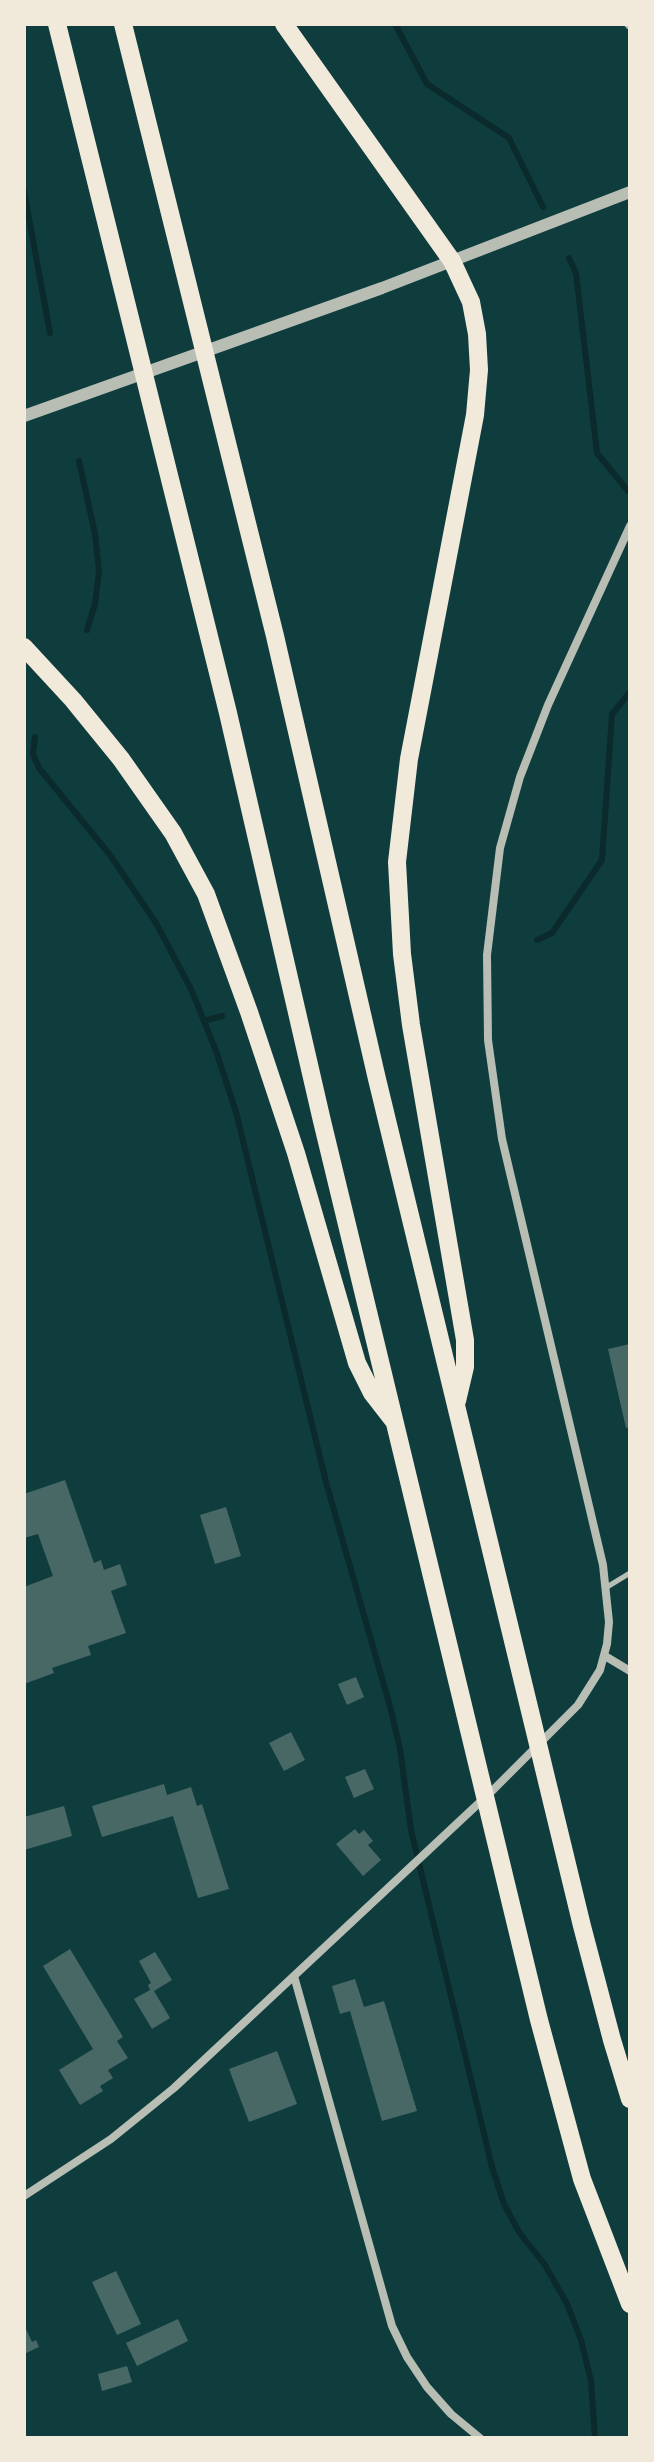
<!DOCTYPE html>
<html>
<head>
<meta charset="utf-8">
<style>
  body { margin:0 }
  #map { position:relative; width:654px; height:2462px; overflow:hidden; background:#0f3d3e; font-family:"Sofia Sans Condensed",sans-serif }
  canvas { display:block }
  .frame { position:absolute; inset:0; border:26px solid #f1e9da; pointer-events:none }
</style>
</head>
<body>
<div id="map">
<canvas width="654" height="2462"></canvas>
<div class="frame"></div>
</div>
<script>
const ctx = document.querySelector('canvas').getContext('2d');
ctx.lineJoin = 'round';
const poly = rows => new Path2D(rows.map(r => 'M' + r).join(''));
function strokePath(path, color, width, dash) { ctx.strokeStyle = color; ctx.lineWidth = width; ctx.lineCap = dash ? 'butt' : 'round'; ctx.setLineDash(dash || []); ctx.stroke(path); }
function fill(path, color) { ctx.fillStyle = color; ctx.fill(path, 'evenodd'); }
const stream = poly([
  [395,24,427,84,509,138,543,207],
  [24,191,50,333],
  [569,258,576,273,597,453,628,491],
  [79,461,95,534,99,571,95,604,87,630],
  [35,737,33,754,39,768,110,855,156,923,191,989,216,1051,236,1112,326,1482,391,1710,400,1749,411,1830,492,2167,504,2204,519,2232,545,2265,567,2304,581,2340,591,2381,595,2438],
  [537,940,552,933,602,860,612,714,630,692],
  [204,1021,222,1016]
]);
const building = poly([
  [630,1344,630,1427,626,1428,608,1349],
  [65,1480,94,1563,101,1560,104,1570,120,1564,127,1585,111,1591,126,1633,88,1646,91,1655,52,1668,54,1673,24,1684,24,1587,53,1576,38,1534,24,1538,24,1494],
  [226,1507,241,1556,215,1564,200,1515],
  [356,1677,364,1697,347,1705,338,1684],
  [291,1732,305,1760,284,1771,269,1743],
  [365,1769,374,1789,354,1798,345,1777],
  [164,1784,167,1795,191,1787,197,1806,202,1804,229,1889,198,1898,173,1816,102,1837,92,1806],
  [64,1806,72,1836,24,1850,24,1817],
  [355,1829,359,1834,364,1830,373,1841,368,1845,381,1860,363,1876,336,1844],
  [70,1949,123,2037,117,2041,128,2058,108,2070,113,2078,100,2086,103,2091,80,2105,59,2070,93,2049,43,1966],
  [155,1952,172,1980,154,1991,170,2018,152,2029,134,1999,150,1990,148,1985,151,1983,139,1961],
  [355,1979,364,2007,384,2001,417,2111,382,2121,350,2011,340,2014,332,1986],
  [277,2051,297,2104,249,2122,229,2069],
  [116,2271,141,2324,117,2335,92,2282],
  [178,2319,188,2341,137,2366,126,2343],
  [24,2325,32,2342,36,2340,39,2347,24,2354],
  [127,2366,132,2382,102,2391,98,2374]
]);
const service = poly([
  [607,1587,630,1573]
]);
const minor = poly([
  [628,24,630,26],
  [605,1656,630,1671],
  [294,1976,392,2326,407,2357,427,2387,451,2414,480,2438],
  [24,2196,111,2139,174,2088,494,1789,578,1705,600,1670,607,1644,609,1622,603,1565,502,1139,488,1040,487,955,500,848,520,777,548,705,630,526]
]);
const tertiary = poly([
  [24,416,382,288,630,192]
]);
const motorway = poly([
  [57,24,228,713,322,1121,539,2020,582,2179,630,2304],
  [123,24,275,636,377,1079,582,1926,612,2040,630,2099],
  [284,24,452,261,471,302,477,334,479,370,475,415,409,759,397,862,402,954,411,1025,465,1340,465,1367,457,1401],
  [24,647,73,700,121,759,173,833,206,894,249,1012,296,1153,357,1363,372,1393,393,1420]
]);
strokePath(stream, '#0a2a2b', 6);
fill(building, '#486865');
strokePath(service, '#b8beb3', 5);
strokePath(minor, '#b8beb3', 8);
strokePath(tertiary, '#b8beb3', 12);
strokePath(motorway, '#f1e9da', 18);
</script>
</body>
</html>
